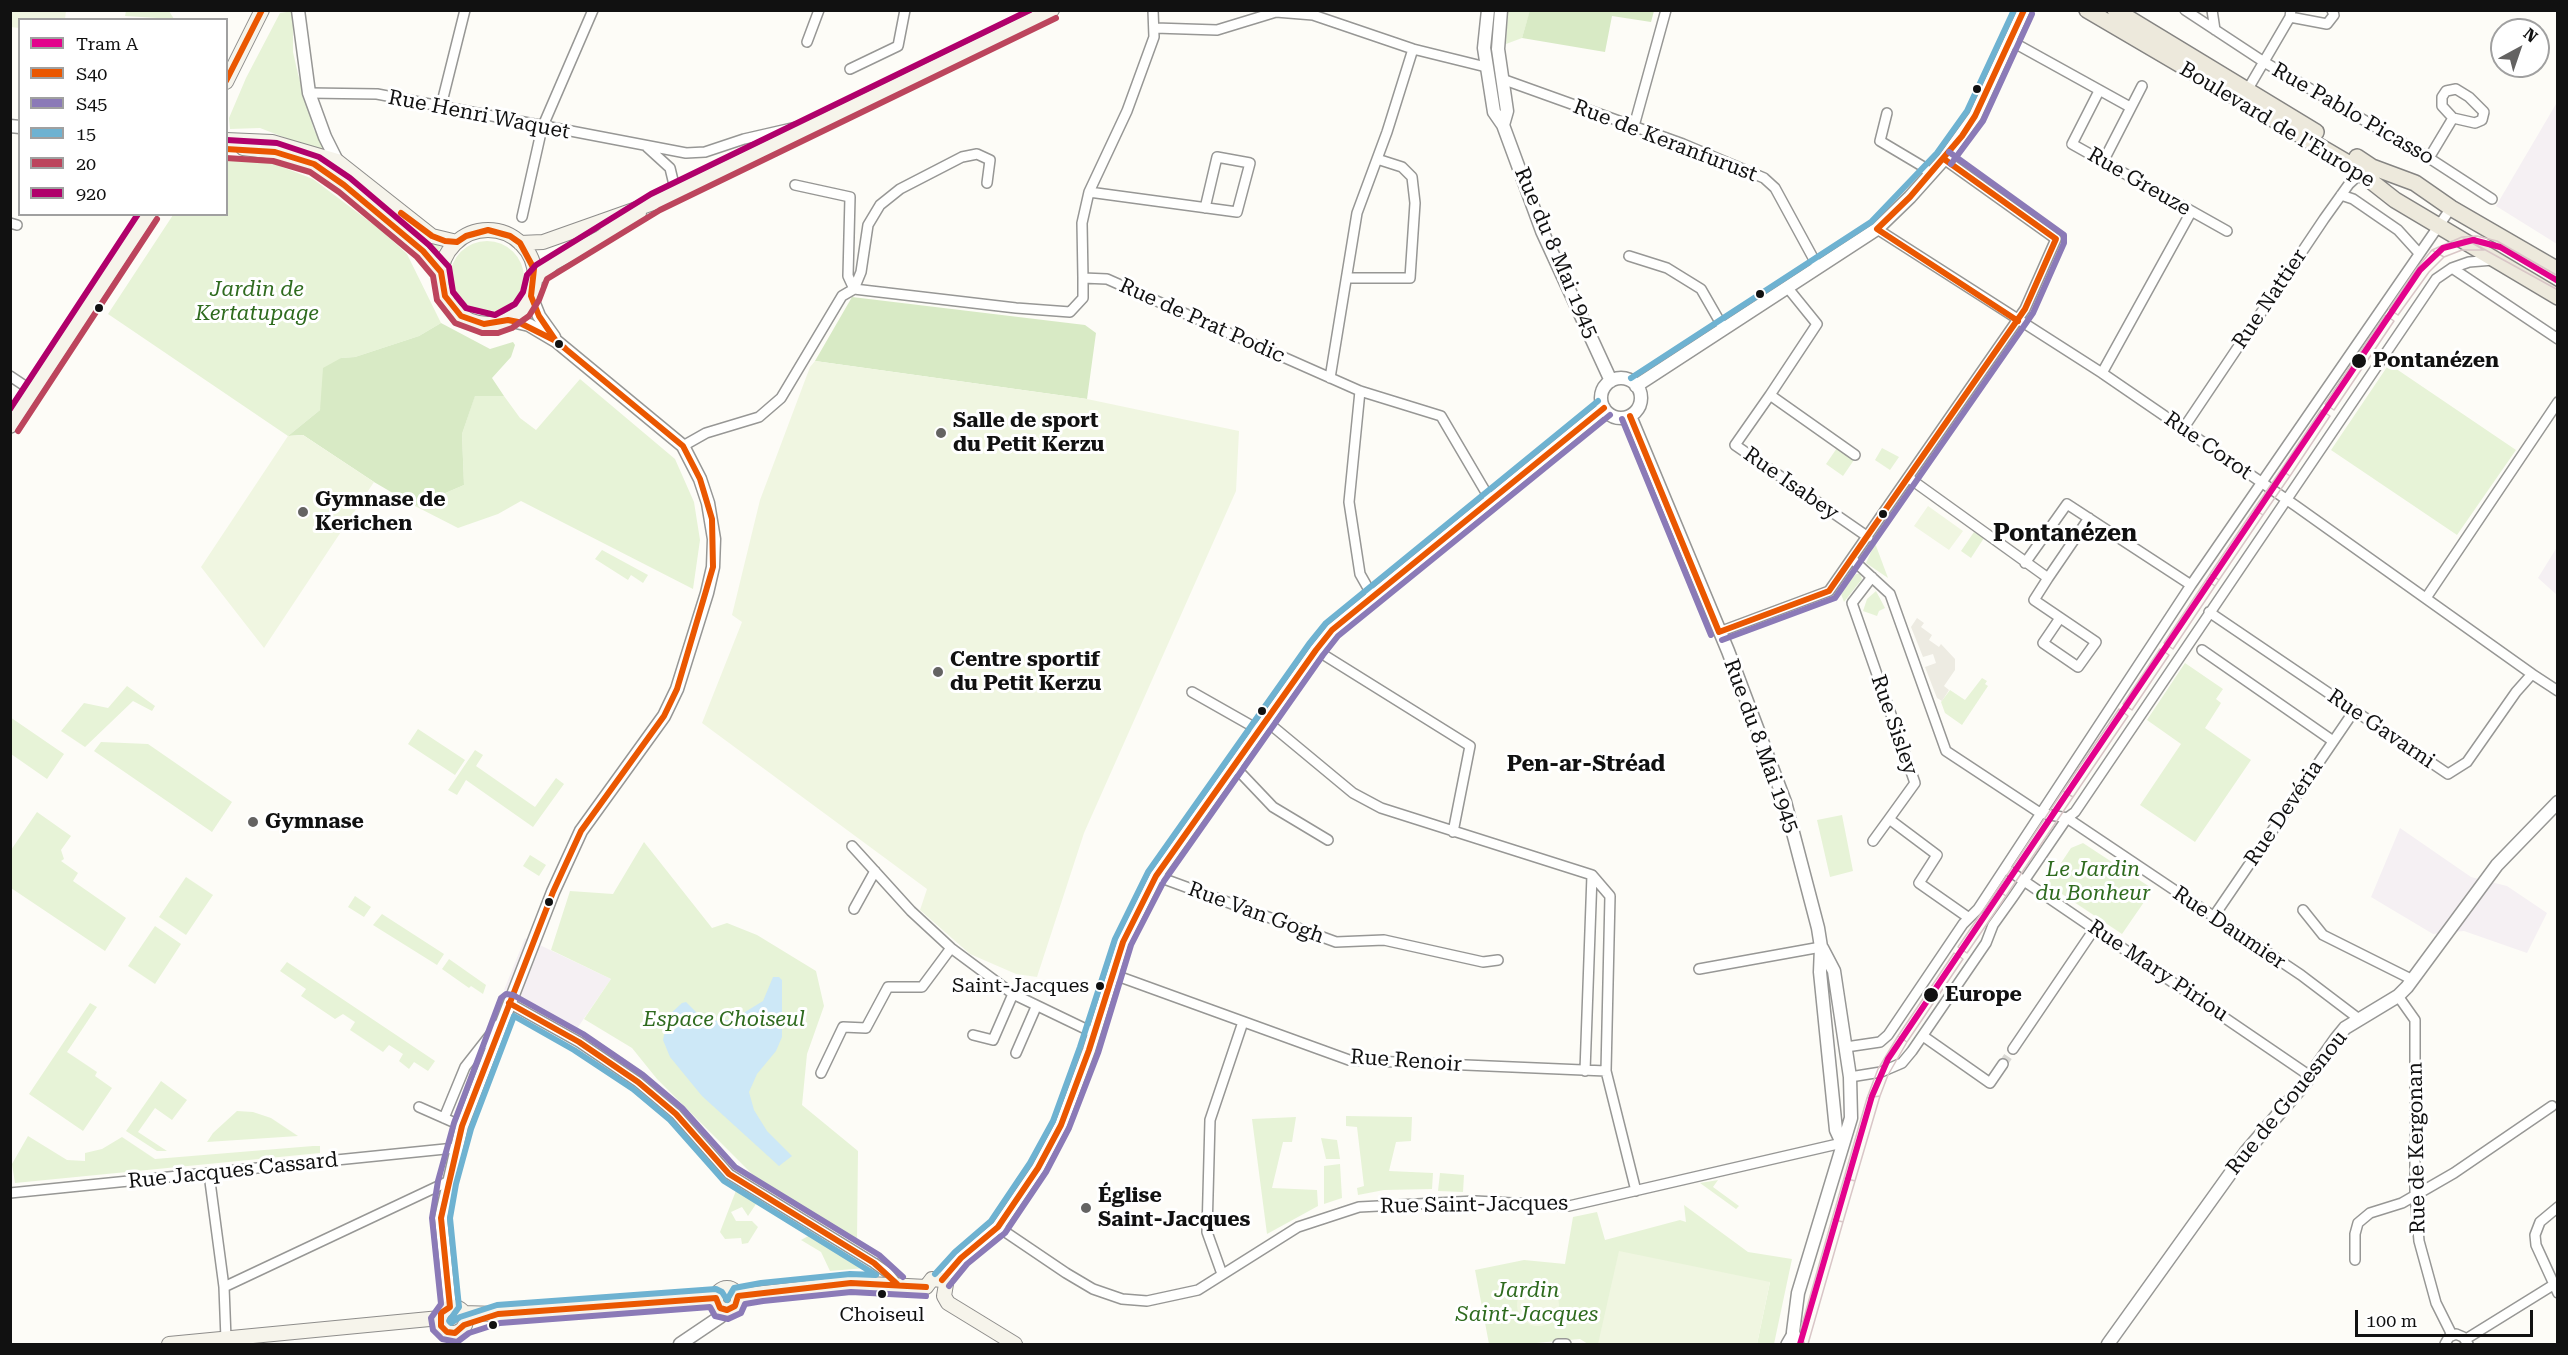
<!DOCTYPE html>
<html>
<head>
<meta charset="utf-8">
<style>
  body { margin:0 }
  #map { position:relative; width:2568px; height:1355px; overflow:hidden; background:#fdfcf7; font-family:"Roboto Serif",serif }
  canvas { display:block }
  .frame { position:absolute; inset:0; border:12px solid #111; pointer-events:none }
  .legend { position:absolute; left:18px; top:18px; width:210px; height:198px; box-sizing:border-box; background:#fff; border:2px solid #a0a0a0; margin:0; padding:8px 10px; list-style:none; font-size:18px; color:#111 }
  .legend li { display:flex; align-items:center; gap:12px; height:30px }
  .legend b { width:30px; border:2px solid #a0a0a0 }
  .north { position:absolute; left:2490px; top:18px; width:60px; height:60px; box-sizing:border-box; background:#fff; border:2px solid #a0a0a0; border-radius:50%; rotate:40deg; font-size:16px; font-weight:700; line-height:24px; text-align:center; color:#111 }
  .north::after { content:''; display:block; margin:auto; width:21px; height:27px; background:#646362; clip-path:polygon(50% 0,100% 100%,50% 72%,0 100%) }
  .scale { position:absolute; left:2355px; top:1310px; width:178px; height:27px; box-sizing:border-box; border:3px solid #111; border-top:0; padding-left:8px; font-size:18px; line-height:21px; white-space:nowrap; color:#111; -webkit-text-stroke:4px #fff; paint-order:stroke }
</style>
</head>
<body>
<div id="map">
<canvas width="2568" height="1355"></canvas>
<div class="frame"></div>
<ul class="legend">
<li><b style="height:8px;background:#e3028c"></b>Tram A</li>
<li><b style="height:8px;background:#ea5701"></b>S40</li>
<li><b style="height:8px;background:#8b7ab7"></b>S45</li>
<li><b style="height:8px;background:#6eb2d1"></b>15</li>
<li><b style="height:8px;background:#bc455d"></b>20</li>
<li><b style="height:8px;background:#b0006b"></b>920</li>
</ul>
<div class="north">N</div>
<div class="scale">100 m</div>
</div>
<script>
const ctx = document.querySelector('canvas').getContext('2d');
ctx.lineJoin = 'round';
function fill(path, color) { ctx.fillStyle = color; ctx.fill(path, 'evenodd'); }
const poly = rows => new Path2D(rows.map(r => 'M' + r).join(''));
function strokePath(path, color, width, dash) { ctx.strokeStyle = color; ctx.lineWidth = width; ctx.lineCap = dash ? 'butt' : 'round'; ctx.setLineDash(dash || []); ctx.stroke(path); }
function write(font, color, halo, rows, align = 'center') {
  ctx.font = font + ' "Roboto Serif",serif'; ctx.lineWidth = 6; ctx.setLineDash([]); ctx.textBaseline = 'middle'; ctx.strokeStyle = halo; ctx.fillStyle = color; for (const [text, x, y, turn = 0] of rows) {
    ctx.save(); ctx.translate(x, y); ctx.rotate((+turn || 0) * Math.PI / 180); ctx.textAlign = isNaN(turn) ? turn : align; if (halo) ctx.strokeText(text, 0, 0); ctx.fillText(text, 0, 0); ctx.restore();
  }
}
const industrial = poly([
  [2556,104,2558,105,2557,244,2496,206],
  [2557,547,2557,595,2538,578],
  [2400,828,2471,877,2507,886,2547,913,2527,953,2464,931,2433,934,2371,897],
  [525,938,611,979,576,1030,504,990]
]);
const green = poly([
  [126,11,169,11,174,19,125,16],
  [293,11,293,52,298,74,314,130,329,150,327,154,260,128,230,129,229,118,246,78,280,13],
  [1508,11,1530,11,1522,38,1506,44],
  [227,160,272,163,313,179,382,231,407,254,441,323,419,336,355,357,341,358,320,410,288,436,108,314,173,215,226,214],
  [359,186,427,240,441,247,436,254,358,189],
  '450 278a37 37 0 1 1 74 0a37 37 0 1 1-74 0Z',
  [2389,364,2516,450,2457,535,2331,450],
  [580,379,675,459,694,502,700,540,693,589,521,501,498,514,458,528,415,506,464,485,462,434,475,395,504,396,520,418,536,430],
  [1837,448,1854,460,1843,476,1826,464],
  [1882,448,1899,457,1890,470,1875,460],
  [1974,532,1984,538,1971,558,1961,551],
  [1875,543,1888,578,1866,563],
  [602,550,648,575,643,583,631,575,628,580,595,559],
  [1856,574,1860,574,1862,579,1844,602,1840,591],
  [1876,591,1885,608,1879,611,1877,616,1863,611,1867,599],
  [2185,663,2223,689,2216,699,2221,703,2205,728,2251,760,2195,842,2140,805,2181,744,2147,720],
  [1982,678,1987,681,1985,684,1988,686,1962,725,1945,713,1941,702,1950,690,1965,700],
  [127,686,155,706,152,711,133,701,85,747,61,731,84,703,108,708],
  [10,717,64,754,47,779,11,754],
  [418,729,465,760,455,775,408,744],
  [101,742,148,744,232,802,212,832,94,751],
  [475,750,483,755,476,766,535,807,556,778,564,784,533,827,466,780,457,795,448,790],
  [37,812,71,836,61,850,64,859,61,861,78,873,73,881,126,918,105,951,11,888,11,850],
  [1842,815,1853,871,1830,877,1817,820],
  [644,842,712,928,727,923,757,935,816,971,824,1006,807,1054,802,1105,858,1151,857,1240,753,1175,657,1079,632,1048,584,1019,611,979,551,950,570,891,613,894],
  [2083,843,2153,889,2122,934,2047,884,2071,848],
  [530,855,546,865,539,876,523,866],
  [186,877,213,895,186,935,159,917],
  [355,896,371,907,364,917,348,907],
  [382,914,444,954,437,965,373,925],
  [155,926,181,944,155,984,128,966],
  [449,959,486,985,483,994,471,986,469,988,442,969],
  [287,962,435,1061,428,1071,414,1062,409,1069,399,1061,403,1054,389,1045,383,1052,350,1030,355,1022,343,1014,335,1019,301,996,306,989,280,971],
  [90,1003,97,1007,67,1052,97,1072,95,1076,112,1088,83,1131,29,1094],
  [161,1081,187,1100,172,1120,155,1108,138,1132,167,1151,157,1151,126,1131],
  [237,1111,253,1112,271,1118,298,1136,207,1142,213,1133],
  [1346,1116,1412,1117,1411,1141,1396,1142,1389,1171,1433,1173,1432,1189,1384,1190,1358,1195,1357,1188,1364,1186,1357,1127,1346,1126],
  [1296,1117,1292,1142,1283,1142,1272,1188,1317,1190,1318,1206,1267,1234,1252,1119],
  [28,1136,67,1160,85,1161,85,1153,102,1149,122,1137,155,1159,313,1146,320,1146,320,1153,15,1183,12,1164],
  [1321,1138,1337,1140,1340,1159,1326,1159],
  [1340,1164,1342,1198,1324,1204,1324,1166],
  [1440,1173,1464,1175,1463,1192,1438,1191],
  [1718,1180,1713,1187,1739,1206,1736,1209,1700,1183],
  [737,1188,758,1201,748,1216,742,1207,731,1212,736,1221,752,1221,758,1227,748,1243,742,1244,741,1238,725,1239,720,1232],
  [1684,1205,1748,1252,1792,1259,1774,1344,1757,1344,1770,1282,1598,1344,1588,1344,1580,1339,1525,1344,1489,1344,1475,1270,1524,1260,1565,1264,1573,1217,1597,1212,1605,1240,1680,1220,1686,1222],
  [812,1234,865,1266,866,1268,830,1271,821,1252,801,1240]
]);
const forest = poly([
  [1530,10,1654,10,1654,11,1651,22,1612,16,1605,52,1522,38],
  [852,297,1085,325,1096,333,1087,399,815,361],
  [441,323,490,349,513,342,515,345,511,357,492,378,504,396,475,396,462,434,464,485,415,506,374,482,303,435,288,436,320,410,323,368,341,358,355,357,419,336]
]);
const pitch = poly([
  [11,10,55,11,66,11,65,19,20,20,19,28,11,27],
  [815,361,1087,399,1239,431,1236,491,1084,833,1037,977,1016,974,970,954,920,910,927,889,702,723,742,622,732,615,760,500,810,367],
  [303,435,374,482,264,648,201,567,288,436],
  [1928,506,1963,531,1949,550,1914,526],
  [1619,1251,1770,1282,1757,1344,1598,1344],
  '1517 1305a21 21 0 1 1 42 0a21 21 0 1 1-42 0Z'
]);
const plaza = poly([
  [1917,618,1924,623,1921,627,1932,635,1929,640,1939,647,1941,644,1955,659,1955,670,1944,686,1949,690,1942,701,1937,698,1925,667,1936,663,1933,654,1923,657,1911,627]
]);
const water = poly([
  [773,977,779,977,782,980,782,1037,776,1051,757,1074,749,1092,754,1110,767,1131,792,1156,779,1166,702,1096,670,1057,663,1040,668,1016,682,1003,686,1002,705,1021,732,1020,763,1001]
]);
const minorTunnel = poly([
  [2003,1064,2013,1049]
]);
const minor = poly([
  [2185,10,2264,62,2429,158,2492,199],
  [2212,10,2215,30],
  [2290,17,2327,24,2334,15,2332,10],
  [1155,28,1217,30,1276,12,1313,15,1413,49,1486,67],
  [2009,40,2130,107],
  [807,42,819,10],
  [850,69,898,46,905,10],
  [1502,79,1683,144,1764,178,1775,188,1818,267],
  [2099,91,2072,144,2227,231],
  [309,93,377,94,686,153,705,152,744,139,805,125],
  [2245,94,2290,17,2291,10],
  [441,106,465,10],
  [1887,113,1880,141,1922,166,1930,174],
  [1634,126,1666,10],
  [647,147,670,168,676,193],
  [2429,158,2453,118,2442,106,2442,97,2446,91,2456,89,2469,97,2484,112,2482,120,2475,123,2453,118],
  [2104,160,2142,86],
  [795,185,850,197,848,276,854,289],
  [1089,192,1237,212,1250,163,1217,157,1205,208],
  [2341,195,2353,199,2398,230,2418,252],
  [522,217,542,128,593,10],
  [10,223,17,225],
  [1877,229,2102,373,2296,506,2532,674],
  [1629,256,1667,268,1701,289,1724,329],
  [2452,268,2558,339],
  [1083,278,1082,223,1089,192,1127,111,1154,37,1153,10],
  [1347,278,1410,278,1415,203,1412,177,1402,167,1377,159],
  [1787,287,1817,324,1770,395,1855,455],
  [854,289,861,272,868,225,880,205,900,189,962,157,977,154,990,160,987,183],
  [2102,373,2191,212],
  [10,376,34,392],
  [1330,378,1357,213,1387,132,1413,49],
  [1360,391,1349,502,1360,574,1373,597],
  [1770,395,1735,445,1868,537],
  [2183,429,2324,219,2349,184,2362,172],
  [683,446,706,433,759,417,781,398,842,296,854,289,1016,308,1070,312,1083,298,1083,278,1107,279,1360,391,1441,416,1491,501],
  [1909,478,2048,578,2089,518],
  [1852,559,1890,594,1946,751,2040,813,2067,818,2301,975,2359,1019],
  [2025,563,2067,504,2191,585],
  [1872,577,1852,603,1915,783,1889,819,1937,855,1919,883,1969,918],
  [2048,578,2034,600,2096,642,2078,667,2043,643,2060,618],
  [2426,598,2558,402],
  [2209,612,2448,774,2467,762,2516,692,2532,674,2558,691],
  [1719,632,1829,591,2025,309,2056,239,1944,159],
  [1316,650,1470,746,1453,832],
  [2202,650,2333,741],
  [1192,692,1259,730],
  [1265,720,1353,793,1381,808,1592,875],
  [1234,766,1273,807,1328,840],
  [1873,841,1889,819],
  [852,846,911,911,951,948,1013,994,1094,1033],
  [2005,868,2310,1076],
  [1156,876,1336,942,1384,940,1483,962,1498,960],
  [854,909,875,871],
  [2303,910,2323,935,2413,980],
  [2214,916,2354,711],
  [1699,969,1821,947],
  [1112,974,1349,1060,1606,1071],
  [2398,996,2415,1020,2415,1194,2419,1241,2436,1303,2452,1335],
  [509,1003,579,1042,638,1082,676,1114,729,1174,874,1263,888,1273,897,1284],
  [973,1035,993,1040,1013,994],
  [1923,1036,1990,1083,2003,1064],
  [1846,1047,1880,1042,1888,1035,1963,924,1978,909,2191,585,2451,208],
  [2013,1049,2095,928],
  [1016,1053,1036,1007],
  [1585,1071,1592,875,1610,896,1606,1071,1636,1191],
  [821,1073,843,1027,866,1028,888,987,922,987,951,948],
  [1850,1077,1881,1072,1902,1063,1912,1051,1986,943,1993,925,2013,897,2067,818,2075,812,2436,279,2452,268,2469,262,2493,260],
  [419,1107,462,1126],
  [444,1118,465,1067,498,1025],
  [209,1174,224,1287,226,1339],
  [10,1193,455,1148],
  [2558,1207,2540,1222,2535,1235,2536,1245,2558,1293],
  [998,1227,1066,1273,1093,1289,1122,1299,1147,1301,1198,1290,1298,1227,1359,1207,1475,1201,1569,1206,1842,1143],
  [2355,1260,2355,1234,2358,1223,2370,1213,2402,1203,2454,1173,2552,1106],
  [1222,1274,1207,1232,1210,1120,1243,1022],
  [224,1287,447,1182],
  [2466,1339,2558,1282],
  [1558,1344,1566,1344],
  [1786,1344,1793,1332],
  [2445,1344,2449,1337,2456,1334,2463,1337,2468,1344]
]);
const tertiary = poly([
  [298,10,309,93,325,137,337,161],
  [1488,10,1484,48,1494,112,1503,125,1542,231,1611,381],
  [1501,10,1498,49,1507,111,1503,125],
  [10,126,20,127],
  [531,296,539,316,554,337],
  '1601 398a20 20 0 1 1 40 0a20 20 0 1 1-40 0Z',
  [1636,386,1877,229,1910,197,1944,159,1975,116,2024,10],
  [1630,416,1728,651,1785,802,1818,928,1821,947,1820,972,1836,1130,1842,1143],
  [942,1280,961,1258,998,1227,1038,1168,1061,1125,1089,1050,1123,942,1156,876,1316,650,1332,630,1604,408],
  [450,1307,441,1218,462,1126,553,892,581,831,664,716,677,689,707,593,713,567,714,539,708,503,700,479,683,446,556,341,529,325,508,320],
  [680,1344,720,1317,723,1309],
  [1797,1344,1793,1332,1798,1293,1851,1118,1850,1077,1834,971,1822,948],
  [2108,1344,2245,1153,2305,1083,2336,1039,2345,1028,2398,996,2407,987,2497,865,2558,802]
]);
const secondary = poly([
  [226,82,262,10],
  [226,140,272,142,337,161,432,236,457,242],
  [243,148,275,152,314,164,344,185,408,237,441,272],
  '441 277a47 47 0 1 1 94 0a47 47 0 1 1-94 0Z',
  [520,243,543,242,656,202,1052,10],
  [535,279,553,263,600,238,639,213],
  [10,426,149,214],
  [926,1287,932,1279,942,1280,946,1284,944,1296],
  '716 1299a11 11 0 1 1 22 0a11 11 0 1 1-22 0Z',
  [738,1296,851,1283,926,1287],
  [944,1296,948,1303,1015,1344],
  '440 1320a13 13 0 1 1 26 0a13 13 0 1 1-26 0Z',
  [463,1313,498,1314,716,1298],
  [169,1344,440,1318]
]);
const primary = poly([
  [2087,10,2348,163,2395,200,2558,297],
  [2115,10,2316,132],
  [2357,157,2372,167,2415,183,2451,208,2558,270]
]);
const tram = poly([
  [2462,237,2484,250,2462,250,2444,257,2432,250,2462,237],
  [2432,250,2444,257,2429,272,2398,315,2389,309,2417,268,2432,250],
  [2558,276,2497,241,2477,236,2462,237,2558,290],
  [2385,315,2394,321,2334,410,2325,404,2385,315],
  [2281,470,2290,476,2263,515,2254,509,2281,470,2321,410,2330,416,2290,476,2281,470],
  [2210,574,2219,580,2215,586,2206,580,2210,574,2254,509,2263,515,2219,580,2210,574],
  [2206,580,2215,586,2173,649,2164,643,2206,580],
  [2160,649,2169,655,2132,710,2123,704,2160,649],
  [2119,709,2128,716,2073,797,2063,791,2119,709],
  [2063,791,2073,797,2006,896,1997,890,2063,791],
  [1997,890,2006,896,1967,953,1958,947,1997,890],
  [1954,953,1963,959,1907,1042,1898,1036,1954,953],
  [1898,1036,1907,1042,1888,1075,1880,1096,1867,1098,1878,1069,1898,1036],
  [1880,1096,1855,1181,1844,1178,1867,1098,1880,1096],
  [1844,1178,1855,1181,1843,1222,1832,1219,1844,1178],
  [1804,1344,1801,1328,1832,1219,1843,1222,1808,1344]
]);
const bus1 = poly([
  [226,81,262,10],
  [226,149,275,152,314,164,344,185,423,251,441,272,445,296,461,316,484,324,508,320,518,322,556,341,683,446,700,479,712,519,713,567,677,689,664,716,581,831,553,892,462,1126,441,1218,450,1307,441,1313,441,1326,447,1332,455,1333,464,1325,498,1314,716,1298,720,1308,727,1310,735,1306,738,1296,851,1283,926,1287],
  [401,213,432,236,445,241,457,242,466,236,488,230,510,236,520,243,534,269,531,296,539,316,556,341,565,348],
  [2018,321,1877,229,1910,197,1962,136,1975,116,2024,10],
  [1630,416,1719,632],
  [1719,632,1829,591,2025,309,2056,239,1944,159],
  [509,1003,579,1042,638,1082,676,1114,729,1174,874,1263,897,1284],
  [942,1280,961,1258,998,1227,1038,1168,1061,1125,1089,1050,1123,942,1156,876,1316,650,1332,630,1604,408]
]);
const bus2 = poly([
  [1951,164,1983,121,2032,14],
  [1622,419,1711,635],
  [1722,640,1835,598,2033,313,2064,243,2064,235,1949,152],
  [903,1277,879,1255,735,1167,682,1108,643,1075,583,1034,513,995,506,994,501,998,454,1123,438,1181,432,1218,441,1304,431,1318,433,1330,442,1339,457,1342,469,1333,500,1323,710,1307,715,1316,728,1319,741,1313,745,1304,763,1301,851,1292,926,1296],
  [949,1286,967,1264,1005,1233,1046,1172,1069,1128,1098,1053,1131,945,1164,881,1323,655,1338,636,1610,415]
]);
const bus3 = poly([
  [1631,378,1871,222,1937,153,1967,111,2014,10],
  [514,1016,574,1050,633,1089,670,1120,724,1181,876,1275,850,1274,761,1283,734,1288,727,1300,722,1292,716,1289,497,1305,460,1317,451,1323,449,1321,459,1307,450,1218,456,1184,471,1129,514,1016],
  [935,1274,955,1252,991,1221,1030,1163,1053,1121,1080,1047,1115,939,1148,872,1309,644,1326,623,1598,401]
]);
const bus4 = poly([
  [226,158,273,161,310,172,339,192,417,257,433,276,437,300,455,323,482,333,498,333,512,328,529,316,539,300,547,279,660,210,1056,18],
  [18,431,157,219]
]);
const bus5 = poly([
  [227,140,277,143,319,157,350,178,429,245,449,267,453,292,466,308,495,315,515,304,523,292,527,275,536,265,651,194,1030,10],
  [10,409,138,214]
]);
const tram1 = poly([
  [1800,1344,1872,1096,1888,1059,2420,270,2443,248,2473,240,2500,247,2558,281]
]);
const markers = [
  [1977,89,5,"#111"],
  [1760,294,5,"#111"],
  [99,308,5,"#111"],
  [559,344,5,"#111"],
  [2359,361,8,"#111"],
  [941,433,6,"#646362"],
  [303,512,6,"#646362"],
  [1883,514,5,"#111"],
  [938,672,6,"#646362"],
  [1262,711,5,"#111"],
  [253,822,6,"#646362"],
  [549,902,5,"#111"],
  [1100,986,5,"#111"],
  [1931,995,8,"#111"],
  [1086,1208,6,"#646362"],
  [882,1294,5,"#111"],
  [493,1325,5,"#111"]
];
const busNames = [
  ["Saint-Jacques",1089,986],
  ["Choiseul",882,1315,"center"]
];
const streetNames = [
  ["Rue Pablo Picasso",2353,114,30],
  ["Rue Henri Waquet",479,115,11],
  ["Boulevard de l'Europe",2277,125,31],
  ["Rue de Keranfurust",1665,141,21],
  ["Rue Greuze",2139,182,30],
  ["Rue du 8 Mai 1945",1556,253,67],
  ["Rue Nattier",2270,299,-56],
  ["Rue de Prat Podic",1202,321,24],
  ["Rue Corot",2208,446,35],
  ["Rue Isabey",1791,484,35],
  ["Rue Sisley",1894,725,71],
  ["Rue Gavarni",2381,729,34],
  ["Rue du 8 Mai 1945",1761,746,70],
  ["Rue Devéria",2284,813,-56],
  ["Rue Van Gogh",1256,913,20],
  ["Rue Daumier",2229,928,34],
  ["Rue Mary Piriou",2158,971,34],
  ["Rue Renoir",1406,1061,4],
  ["Rue de Gouesnou",2287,1103,-51],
  ["Rue de Kergonan",2417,1148,-91],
  ["Rue Jacques Cassard",233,1171,-6],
  ["Rue Saint-Jacques",1474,1205,-1]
];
const parkNames = [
  ["Jardin de",257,290],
  ["Kertatupage",257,314],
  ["Le Jardin",2093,870],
  ["du Bonheur",2093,894],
  ["Espace Choiseul",724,1020],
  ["Jardin",1527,1291],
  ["Saint-Jacques",1527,1315]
];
const stopNames = [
  ["Pontanézen",2373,361],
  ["Europe",1945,995]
];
const poiNames = [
  ["Salle de sport",953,421],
  ["du Petit Kerzu",953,445],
  ["Gymnase de",315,500],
  ["Kerichen",315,524],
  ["Centre sportif",950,660],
  ["du Petit Kerzu",950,684],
  ["Gymnase",265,822],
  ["Église",1098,1196],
  ["Saint-Jacques",1098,1220]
];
const neighbourhoodNames = [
  ["Pen-ar-Stréad",1586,765]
];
const quarterNames = [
  ["Pontanézen",2065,534]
];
fill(industrial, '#f5f0f3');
fill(green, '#e7f3d7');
fill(forest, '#d8eac5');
fill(pitch, '#f0f6e1');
fill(plaza, '#edebe2');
fill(water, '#cde8f7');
strokePath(minorTunnel, '#dad9d4', 9, [9, 4.5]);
strokePath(minor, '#979795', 12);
strokePath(tertiary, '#979795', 15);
strokePath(secondary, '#8e8d8b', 16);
strokePath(primary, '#858482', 18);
strokePath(minor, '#fffffe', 9);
strokePath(tertiary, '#fffffe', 12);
strokePath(secondary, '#f6f4eb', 14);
strokePath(primary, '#ede9dc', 15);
strokePath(tram, '#d9c6c7', 1.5);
strokePath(bus1, '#ea5701', 6);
strokePath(bus2, '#8b7ab7', 6);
strokePath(bus3, '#6eb2d1', 6);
strokePath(bus4, '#bc455d', 6);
strokePath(bus5, '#b0006b', 6);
strokePath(tram1, '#e3028c', 6);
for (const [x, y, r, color] of markers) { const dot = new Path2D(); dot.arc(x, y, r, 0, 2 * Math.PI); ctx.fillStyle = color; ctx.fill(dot); strokePath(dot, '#fff', 2); }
write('20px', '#111', '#fff', busNames, 'right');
write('21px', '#111', '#fff', streetNames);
write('italic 21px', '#2f6b1f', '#fff', parkNames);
write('bold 21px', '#111', '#fff', stopNames, 'left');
write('bold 21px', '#111', '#fff', poiNames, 'left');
write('bold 22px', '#111', '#fff', neighbourhoodNames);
write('bold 24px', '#111', '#fff', quarterNames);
</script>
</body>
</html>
